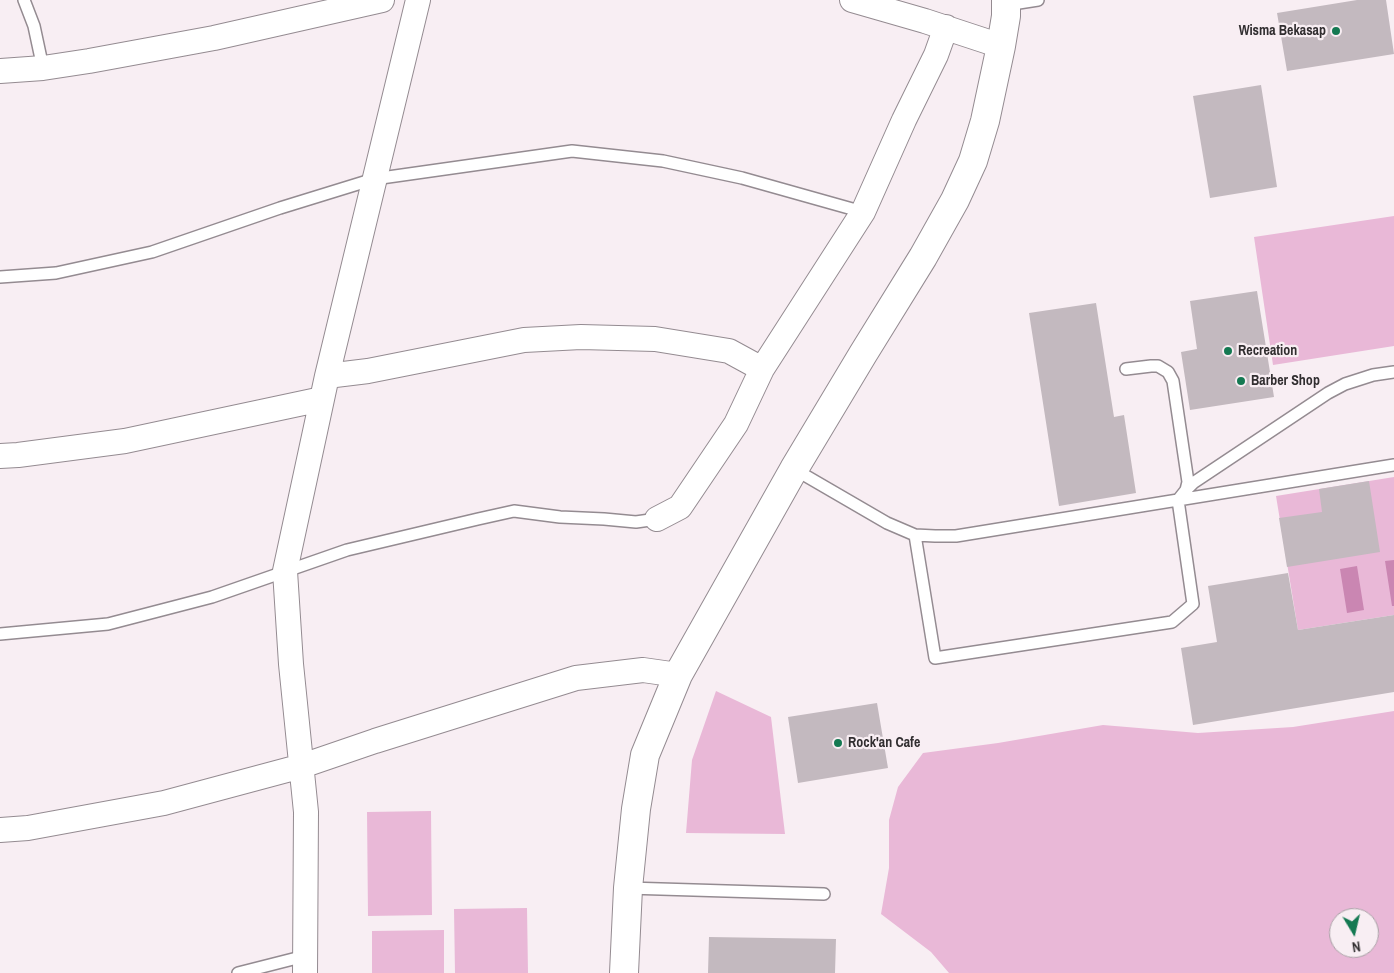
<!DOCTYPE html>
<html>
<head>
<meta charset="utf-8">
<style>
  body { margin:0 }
  #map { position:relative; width:1394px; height:973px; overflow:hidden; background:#f8eef3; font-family:"Archivo Narrow",sans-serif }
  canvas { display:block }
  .north { position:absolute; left:1329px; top:908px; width:50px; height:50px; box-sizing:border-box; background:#f8eef3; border:1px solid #a8a1a5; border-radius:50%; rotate:171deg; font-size:14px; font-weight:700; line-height:20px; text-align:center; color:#312e30 }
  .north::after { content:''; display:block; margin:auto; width:18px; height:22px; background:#147952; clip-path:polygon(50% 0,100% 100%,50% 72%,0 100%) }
</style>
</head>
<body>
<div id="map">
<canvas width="1394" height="973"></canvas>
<div class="north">N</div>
</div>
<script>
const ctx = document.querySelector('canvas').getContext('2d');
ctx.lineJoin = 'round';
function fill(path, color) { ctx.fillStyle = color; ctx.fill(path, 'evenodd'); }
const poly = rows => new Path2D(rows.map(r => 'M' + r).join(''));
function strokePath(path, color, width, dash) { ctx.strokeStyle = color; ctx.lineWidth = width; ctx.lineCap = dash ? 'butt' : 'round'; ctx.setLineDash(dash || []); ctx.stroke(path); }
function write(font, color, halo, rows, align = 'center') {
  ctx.font = font + ' "Archivo Narrow",sans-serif'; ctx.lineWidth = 4.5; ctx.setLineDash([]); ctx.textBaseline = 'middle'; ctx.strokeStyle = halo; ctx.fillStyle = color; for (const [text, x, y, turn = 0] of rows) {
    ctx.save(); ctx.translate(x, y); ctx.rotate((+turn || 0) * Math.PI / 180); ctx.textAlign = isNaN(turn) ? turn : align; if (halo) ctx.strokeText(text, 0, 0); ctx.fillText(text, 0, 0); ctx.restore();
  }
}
const green = poly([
  [1394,216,1394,346,1273,365,1254,237],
  [1394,477,1394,615,1298,630,1276,496],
  [716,691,771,717,785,834,686,833,692,760],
  [1394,711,1394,973,949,973,931,952,881,914,889,868,889,820,898,787,923,753,998,743,1103,725,1198,733,1293,727],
  [1339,918,1369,918,1369,948,1339,948],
  [431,811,432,915,368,916,367,812],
  [527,908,528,973,455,973,454,909],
  [444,930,444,973,372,973,372,931]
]);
const water = poly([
  [1394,560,1394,606,1392,606,1385,561],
  [1357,566,1364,610,1347,613,1340,569]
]);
const building = poly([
  [1357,0,1386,0,1394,54,1287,71,1277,13],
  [1261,85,1277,187,1210,198,1193,96],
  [1257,291,1274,397,1190,410,1181,352,1197,349,1190,301],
  [1096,303,1114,417,1124,415,1136,493,1059,506,1029,313],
  [1369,481,1380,552,1287,567,1279,518,1322,512,1319,489],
  [1288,573,1298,630,1394,615,1394,692,1193,725,1181,648,1217,642,1208,586],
  [877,703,888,768,798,783,788,717],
  [709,937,836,939,835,973,708,973]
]);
const service = poly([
  [24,0,34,26,43,68],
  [1006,5,1038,0],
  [0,277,56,273,152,252,280,208,374,179,572,151,663,161,742,178,863,212],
  [794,469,887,523,915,535,935,536,956,536,1394,465],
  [1186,490,1193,483,1328,393,1345,384,1373,375,1394,372],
  [915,535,935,658,1172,622,1193,604,1178,500,1186,490,1188,482,1173,381,1168,372,1158,366,1151,366,1126,369],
  [0,634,108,624,212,597,347,550,478,519,514,511,560,517,604,519,636,522,657,519],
  [628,888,824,894],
  [238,973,305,956]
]);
const minor = poly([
  [852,0,925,21,1001,46],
  [0,71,43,68,89,61,214,38,382,0],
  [327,376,368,371,524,340,581,337,655,339,729,351,762,369],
  [0,456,18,455,125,441,322,399],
  [657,519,680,507,736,424,762,369,863,212,904,120,936,55,946,27],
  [0,830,28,828,164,803,302,766,375,741,576,678,643,670,678,675],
  [305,973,306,812,291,664,285,571,327,376,418,0]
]);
const tertiary = poly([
  [624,973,628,888,636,809,645,755,678,675,794,469,863,354,923,257,955,200,973,161,985,121,1001,46,1006,16,1006,0]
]);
const markers = [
  [1336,31,5,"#147952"],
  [1228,351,5,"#147952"],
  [1241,381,5,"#147952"],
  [838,743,5,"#147952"]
];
const poiNames = [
  ["Wisma Bekasap",1326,31,"right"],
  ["Recreation",1238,351],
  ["Barber Shop",1251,381],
  ["Rock'an Cafe",848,743]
];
fill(green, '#e9b8d7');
fill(water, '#ca86b2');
fill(building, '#c3b9bf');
strokePath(service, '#948b91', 14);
strokePath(minor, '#948b91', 26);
strokePath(tertiary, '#948b91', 30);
strokePath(service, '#fff', 11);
strokePath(minor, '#fff', 24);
strokePath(tertiary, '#fff', 28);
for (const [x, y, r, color] of markers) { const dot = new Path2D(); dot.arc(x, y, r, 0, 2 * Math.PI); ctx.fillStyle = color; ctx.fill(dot); strokePath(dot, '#f8eef3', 2); }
write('bold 14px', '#312e30', '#f8eef3', poiNames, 'left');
</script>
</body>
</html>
